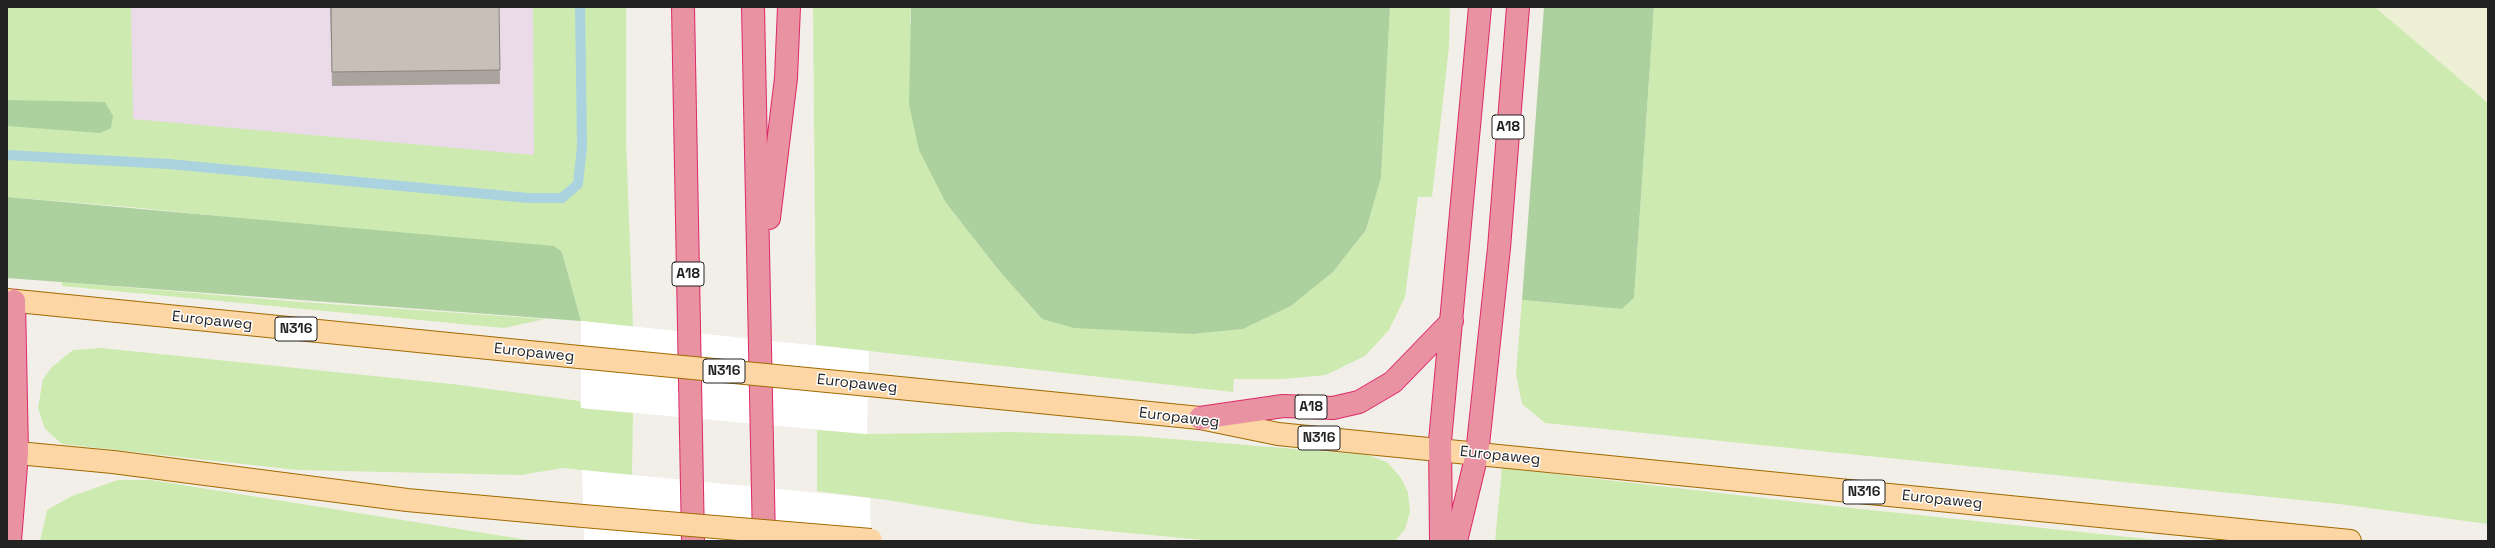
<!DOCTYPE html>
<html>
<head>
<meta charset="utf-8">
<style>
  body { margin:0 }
  #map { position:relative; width:2495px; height:548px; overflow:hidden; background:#f2efe9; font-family:"Space Grotesk",sans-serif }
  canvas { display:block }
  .frame { position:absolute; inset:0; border:8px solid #222; pointer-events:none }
</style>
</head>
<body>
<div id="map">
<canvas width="2495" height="548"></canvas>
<div class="frame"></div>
</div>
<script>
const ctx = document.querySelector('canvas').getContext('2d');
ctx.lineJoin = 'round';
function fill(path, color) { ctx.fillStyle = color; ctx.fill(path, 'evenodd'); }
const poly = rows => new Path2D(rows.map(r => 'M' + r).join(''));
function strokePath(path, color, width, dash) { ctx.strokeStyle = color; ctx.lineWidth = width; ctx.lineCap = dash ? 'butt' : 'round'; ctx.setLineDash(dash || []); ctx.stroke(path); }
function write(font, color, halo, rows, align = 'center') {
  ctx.font = font + ' "Space Grotesk",sans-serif'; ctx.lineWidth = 3; ctx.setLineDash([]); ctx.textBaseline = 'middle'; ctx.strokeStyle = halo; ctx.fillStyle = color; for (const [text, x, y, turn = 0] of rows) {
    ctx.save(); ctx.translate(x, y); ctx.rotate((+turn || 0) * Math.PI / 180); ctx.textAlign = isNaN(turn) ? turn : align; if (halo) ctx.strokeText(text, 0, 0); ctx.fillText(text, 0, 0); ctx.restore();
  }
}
const industrial = poly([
  [7,7,578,7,586,197,7,165]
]);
const farmland = poly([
  [2375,7,2488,7,2488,103]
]);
const grass = poly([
  [7,7,131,7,133,119,534,155,533,7,626,7,626,138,633,327,581,321,562,252,141,208,7,197],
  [813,7,911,7,910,21,946,203,1001,273,1042,319,1193,334,1243,329,1291,306,1333,272,1366,230,1381,178,1390,7,1450,7,1449,47,1432,197,1418,197,1405,297,1389,330,1365,356,1326,375,1283,379,1234,379,1233,392,816,345],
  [1654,7,2375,7,2488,103,2488,524,2339,504,1545,423,1522,404,1516,374,1522,300,1622,309,1634,298],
  [62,282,302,302,545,319,504,328,62,286],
  [101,348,452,384,580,401,581,408,633,413,632,476,563,468,521,475,297,470,62,444,45,429,38,408,43,379,52,367,73,350],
  [817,430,868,434,1012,432,1136,436,1368,455,1387,462,1401,478,1408,492,1410,512,1405,529,1395,541,1214,541,1033,524,887,500,817,491],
  [1502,468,1842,507,2167,541,1495,541],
  [118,480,151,480,534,541,40,541,47,510,72,496]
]);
const forest = poly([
  [911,7,1390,7,1381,178,1366,230,1333,272,1291,306,1243,329,1193,334,1074,328,1042,319,1001,273,946,203,919,150,909,105],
  [1544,7,1654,7,1634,298,1622,309,1522,300],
  [7,100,105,102,113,116,111,128,100,133,7,126],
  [7,197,554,246,562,252,581,321,7,278]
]);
const pier = poly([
  [581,321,869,351,867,434,581,408],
  [582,470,870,498,871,541,584,541]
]);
const stream = poly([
  [7,155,169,164,528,198,562,198,578,184,582,147,580,7]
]);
const major = poly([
  [7,300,579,357],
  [869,385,1200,418,1278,434,2350,541],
  [7,452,113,462,407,500,583,516]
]);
const highway = poly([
  [683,7,693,541],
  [753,7,764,541],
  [769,218,786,78,789,7],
  [1200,418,1283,406,1333,408,1359,402,1393,382,1452,321],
  [10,541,17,453,14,301],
  [1441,541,1440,441,1480,7],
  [1456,541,1477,454,1499,248,1518,7]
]);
const majorBridge = poly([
  [579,357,869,385],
  [583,516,871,540]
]);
const wall = poly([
  [330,7,499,7,500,84,332,86]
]);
const building = poly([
  [331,7,499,7,500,70,332,72,331,7]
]);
const shields = [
  [1508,127,32],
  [688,274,32],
  [296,329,42],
  [724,371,42],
  [1311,407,32],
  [1319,438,42],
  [1864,492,42]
];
const shieldNames = [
  ["A18",1508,127],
  ["A18",688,274],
  ["N316",296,329],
  ["N316",724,371],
  ["A18",1311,407],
  ["N316",1319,438],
  ["N316",1864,492]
];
const streetNames = [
  ["Europaweg",212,321,6],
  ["Europaweg",534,353,6],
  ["Europaweg",857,384,6],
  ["Europaweg",1179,418,7],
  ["Europaweg",1500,456,6],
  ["Europaweg",1942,500,6]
];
fill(industrial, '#ebdbe8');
fill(farmland, '#eef0d5');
fill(grass, '#cdebb0');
fill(forest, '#add19e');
fill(pier, '#fff');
strokePath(stream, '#aad3df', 10);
strokePath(major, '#a06b00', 24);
strokePath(highway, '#dc2a67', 24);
strokePath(major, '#fcd6a4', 22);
strokePath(highway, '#e892a2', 22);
strokePath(majorBridge, '#a06b00', 24, []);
strokePath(majorBridge, '#fcd6a4', 22);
fill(wall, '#aba49e');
fill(building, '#c7bfb8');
strokePath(building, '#8b8681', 1);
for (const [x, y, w] of shields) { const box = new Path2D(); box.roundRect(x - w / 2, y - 12, w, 24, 3); ctx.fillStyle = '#fff'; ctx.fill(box); strokePath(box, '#222', 1); }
write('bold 14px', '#222', null, shieldNames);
write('15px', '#222', '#fff', streetNames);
</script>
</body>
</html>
